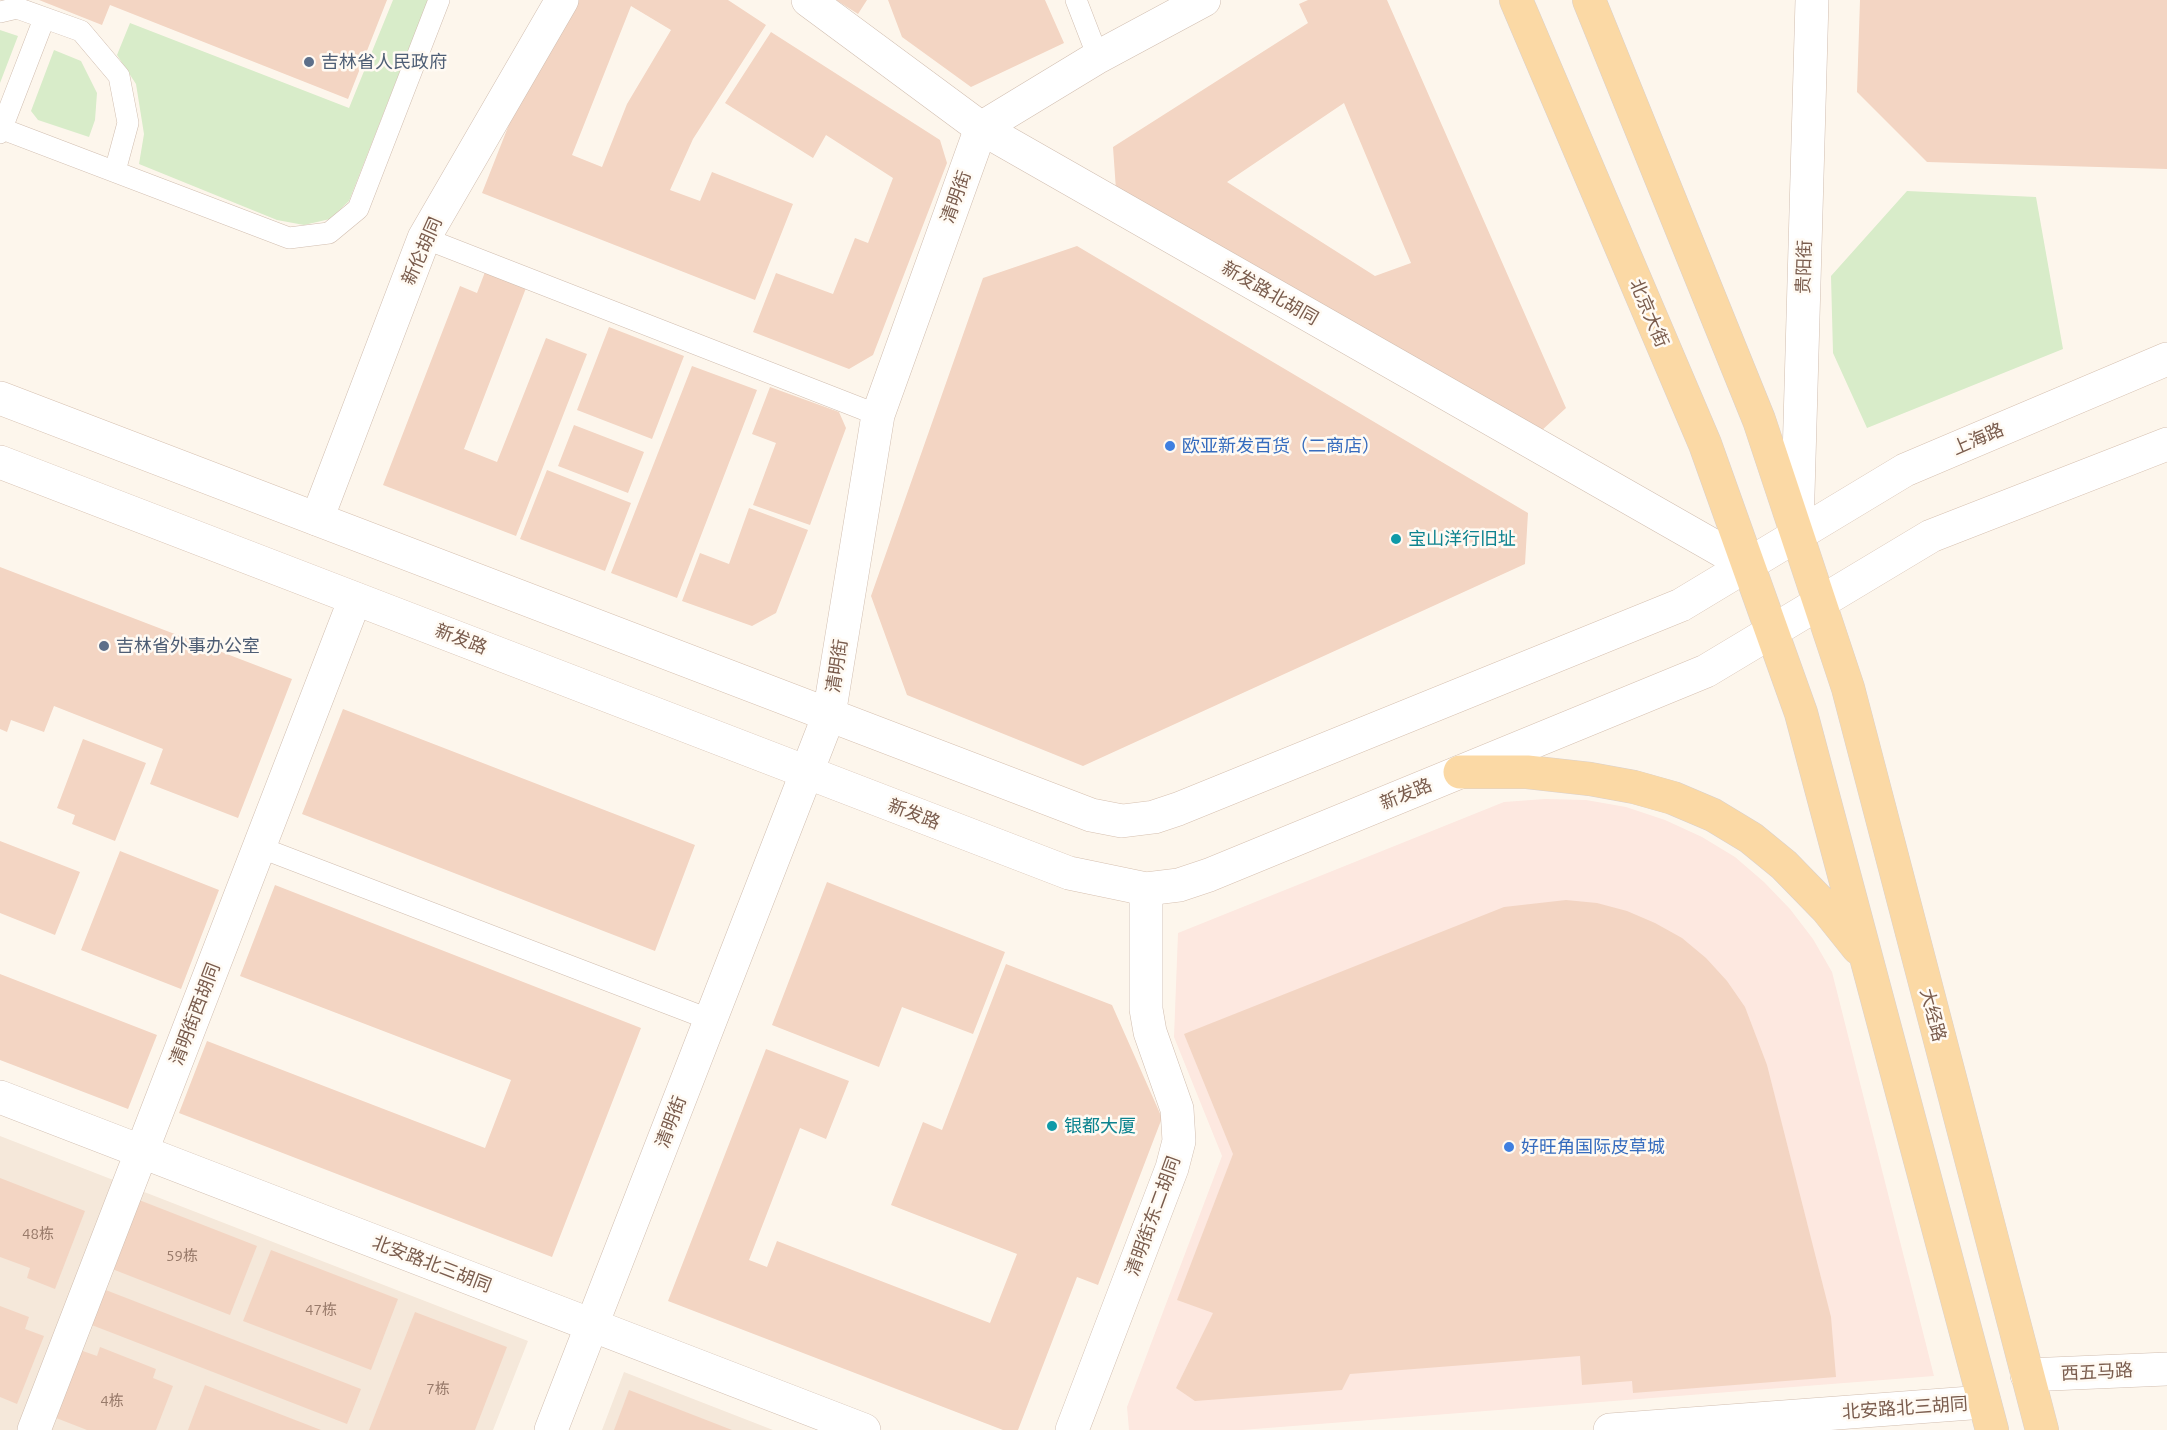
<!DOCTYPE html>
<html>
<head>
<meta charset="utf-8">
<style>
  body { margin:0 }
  canvas { display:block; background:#fdf6ec }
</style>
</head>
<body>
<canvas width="2167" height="1430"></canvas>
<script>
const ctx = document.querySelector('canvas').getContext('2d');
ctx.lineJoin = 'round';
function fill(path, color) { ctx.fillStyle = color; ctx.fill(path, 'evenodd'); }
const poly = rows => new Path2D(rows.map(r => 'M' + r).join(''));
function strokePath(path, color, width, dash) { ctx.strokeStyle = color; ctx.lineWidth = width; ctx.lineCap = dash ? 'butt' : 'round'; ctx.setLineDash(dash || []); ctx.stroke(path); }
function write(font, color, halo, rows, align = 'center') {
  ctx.font = font + ' Ubuntu,"Noto Sans SC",sans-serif'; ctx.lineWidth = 5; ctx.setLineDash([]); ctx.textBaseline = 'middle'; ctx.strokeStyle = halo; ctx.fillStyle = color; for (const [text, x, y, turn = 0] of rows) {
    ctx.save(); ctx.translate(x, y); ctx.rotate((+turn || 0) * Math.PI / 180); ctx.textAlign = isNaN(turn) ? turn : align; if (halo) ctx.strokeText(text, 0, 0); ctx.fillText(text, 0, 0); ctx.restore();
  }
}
const residential = poly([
  [0,1136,528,1341,493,1430,0,1430],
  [624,1372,773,1430,602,1430]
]);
const commercial = poly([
  [1545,799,1586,800,1626,807,1665,820,1702,837,1735,857,1764,882,1790,909,1813,939,1832,972,1934,1376,1242,1430,1129,1430,1127,1407,1222,1156,1174,1037,1178,933,1504,802]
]);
const green = poly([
  [393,0,428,0,349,201,330,219,304,225,277,220,139,164,144,134,136,84,117,55,130,23,349,108],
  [0,30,18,36,0,83],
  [54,50,81,61,97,93,95,120,89,137,38,120,31,111],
  [1907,191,2036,197,2063,349,1867,428,1833,353,1831,276]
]);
const building = poly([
  [39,0,387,0,348,99,110,5,102,25],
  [558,0,728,0,766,25,693,139,670,190,700,201,712,172,793,204,755,300,482,193],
  [631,6,671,30,627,104,602,167,572,155],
  [836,0,867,0,858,14],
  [888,0,1045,0,1064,43,971,87,902,37],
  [1308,0,1387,0,1566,408,1528,443,1116,190,1113,147,1308,23,1299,4],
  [1344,103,1411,263,1375,276,1227,182],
  [1860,0,2167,0,2167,169,1927,162,1857,92],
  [771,32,940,140,947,163,873,355,849,369,753,332,776,273,833,294,855,238,868,243,893,178,826,135,813,158,725,103],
  [1077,246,1528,513,1525,564,1083,766,907,695,871,596,983,278],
  [485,272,526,288,464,449,497,462,546,338,587,354,516,536,383,485,460,286,477,293],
  [609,327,684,356,652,439,577,410],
  [692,366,757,390,677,598,611,573],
  [770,387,839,412,846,428,810,525,753,505,776,443,752,434],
  [574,425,644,452,628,493,558,466],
  [547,470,631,503,605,571,520,539],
  [749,508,808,530,776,613,752,626,682,601,700,553,729,564],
  [0,567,292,679,238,818,150,784,163,749,54,706,44,732,11,720,7,732,0,729],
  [343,709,695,845,655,951,302,814],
  [83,739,146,763,115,841,72,824,75,815,57,808],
  [0,841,80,872,55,935,0,913],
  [120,851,219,890,181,989,81,950],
  [827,882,1005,952,973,1034,902,1007,879,1067,772,1025],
  [275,885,641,1028,552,1257,179,1113,207,1041,485,1148,511,1080,240,976],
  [1566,900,1597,903,1627,911,1655,923,1682,938,1706,958,1727,981,1745,1007,1767,1065,1831,1317,1836,1377,1633,1393,1632,1381,1582,1385,1580,1356,1350,1374,1342,1390,1195,1401,1176,1388,1213,1313,1177,1300,1233,1154,1184,1034,1504,907],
  [1006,964,1112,1005,1162,1118,1098,1285,1077,1277,1018,1430,1003,1430,668,1301,766,1049,849,1081,826,1139,800,1128,749,1260,767,1267,777,1241,990,1323,1017,1254,891,1205,923,1122,942,1130],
  [0,974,157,1035,128,1109,0,1060],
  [0,1178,85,1211,55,1289,27,1278,30,1268,0,1257],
  [134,1198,257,1246,230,1315,107,1267],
  [271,1250,398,1299,371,1370,243,1321],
  [98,1287,361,1389,347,1424,84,1322],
  [0,1306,29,1317,25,1329,44,1336,17,1404,0,1397],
  [415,1312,507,1347,475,1430,369,1430],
  [100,1347,156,1369,153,1378,173,1386,156,1430,87,1430,51,1416,77,1349,97,1356],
  [205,1385,321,1430,188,1430],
  [629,1390,732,1430,614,1430]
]);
const service = poly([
  [1076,0,1098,57],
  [0,12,17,8,81,31,119,76,128,123,115,171],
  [0,128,289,238,329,233,358,209,439,0],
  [0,133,44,19],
  [424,238,878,415],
  [259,847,711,1020]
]);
const minor = poly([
  [808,0,981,128,1747,565],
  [317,519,424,238,562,0],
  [0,1097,864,1430],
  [34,1430,355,599],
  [1072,1430,1172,1168,1179,1141,1177,1109,1150,1032,1146,1009,1146,889],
  [1610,1430,1984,1402]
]);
const tertiary = poly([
  [1797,529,1812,0],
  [2027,1375,2167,1369],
  [551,1430,829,715,878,415,981,128,1098,57,1204,0]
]);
const secondary = poly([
  [0,398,1091,815,1122,821,1154,817,1178,809,1681,605,1905,470,2167,359],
  [0,462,1069,873,1146,889,1179,885,1209,875,1706,671,1931,536,2167,444]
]);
const primary = poly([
  [1516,0,1705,444,1801,713,1992,1430],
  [1589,0,1759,420,1848,688,2042,1430],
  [1460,772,1527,772,1590,779,1634,787,1673,798,1713,815,1751,838,1784,865,1826,908,1858,948]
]);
const markers = [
  [309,62,6,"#5c6f8a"],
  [1170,446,6,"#3f7fe0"],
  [1396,539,6,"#0f9aa8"],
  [104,646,6,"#5c6f8a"],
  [1052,1126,6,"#0f9aa8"],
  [1509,1147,6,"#3f7fe0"]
];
const numberNames = [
  ["48栋",38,1234],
  ["59栋",182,1256],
  ["47栋",321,1310],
  ["7栋",438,1389],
  ["4栋",112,1401]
];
const serviceNames = [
  ["吉林省人民政府",321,62],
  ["吉林省外事办公室",116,646]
];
const streetNames = [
  ["清明街",956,197,-70],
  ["新伦胡同",422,251,-66],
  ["贵阳街",1804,267,-88],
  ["新发路北胡同",1270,293,30],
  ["北京大街",1649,313,67],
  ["上海路",1978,439,-23],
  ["新发路",461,639,21],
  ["清明街",837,666,-81],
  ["新发路",1406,794,-22],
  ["新发路",914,814,21],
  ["清明街西胡同",195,1014,-69],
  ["大经路",1933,1015,75],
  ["清明街",671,1122,-69],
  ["清明街东二胡同",1153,1216,-70],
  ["北安路北三胡同",432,1264,21],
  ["西五马路",2097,1372,-3],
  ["北安路北三胡同",1905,1408,-4]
];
const shopNames = [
  ["欧亚新发百货（二商店）",1182,446],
  ["好旺角国际皮草城",1521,1147]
];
const cultureNames = [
  ["宝山洋行旧址",1408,539],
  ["银都大厦",1064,1126]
];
fill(residential, '#f5e8da');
fill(commercial, '#fde8e0');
fill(green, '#d8ecc9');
fill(building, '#f3d5c3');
strokePath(service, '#d1beb0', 22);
strokePath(minor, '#d1beb0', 34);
strokePath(tertiary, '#d1beb0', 34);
strokePath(secondary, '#d6c0b0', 34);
strokePath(primary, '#dad1cd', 34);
strokePath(service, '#fff', 21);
strokePath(minor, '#fff', 33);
strokePath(tertiary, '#fff', 33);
strokePath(secondary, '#fff', 33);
strokePath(primary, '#fbd9a5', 33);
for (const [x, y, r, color] of markers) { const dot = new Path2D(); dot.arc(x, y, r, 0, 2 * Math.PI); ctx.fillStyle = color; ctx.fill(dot); strokePath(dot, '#fffaf3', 2); }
write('15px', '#987a6a', null, numberNames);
write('18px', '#4e5e75', '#fffaf3', serviceNames, 'left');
write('18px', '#7a5c4d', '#fffaf3', streetNames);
write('18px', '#366cbe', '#fffaf3', shopNames, 'left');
write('18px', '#0d838f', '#fffaf3', cultureNames, 'left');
</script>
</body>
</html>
